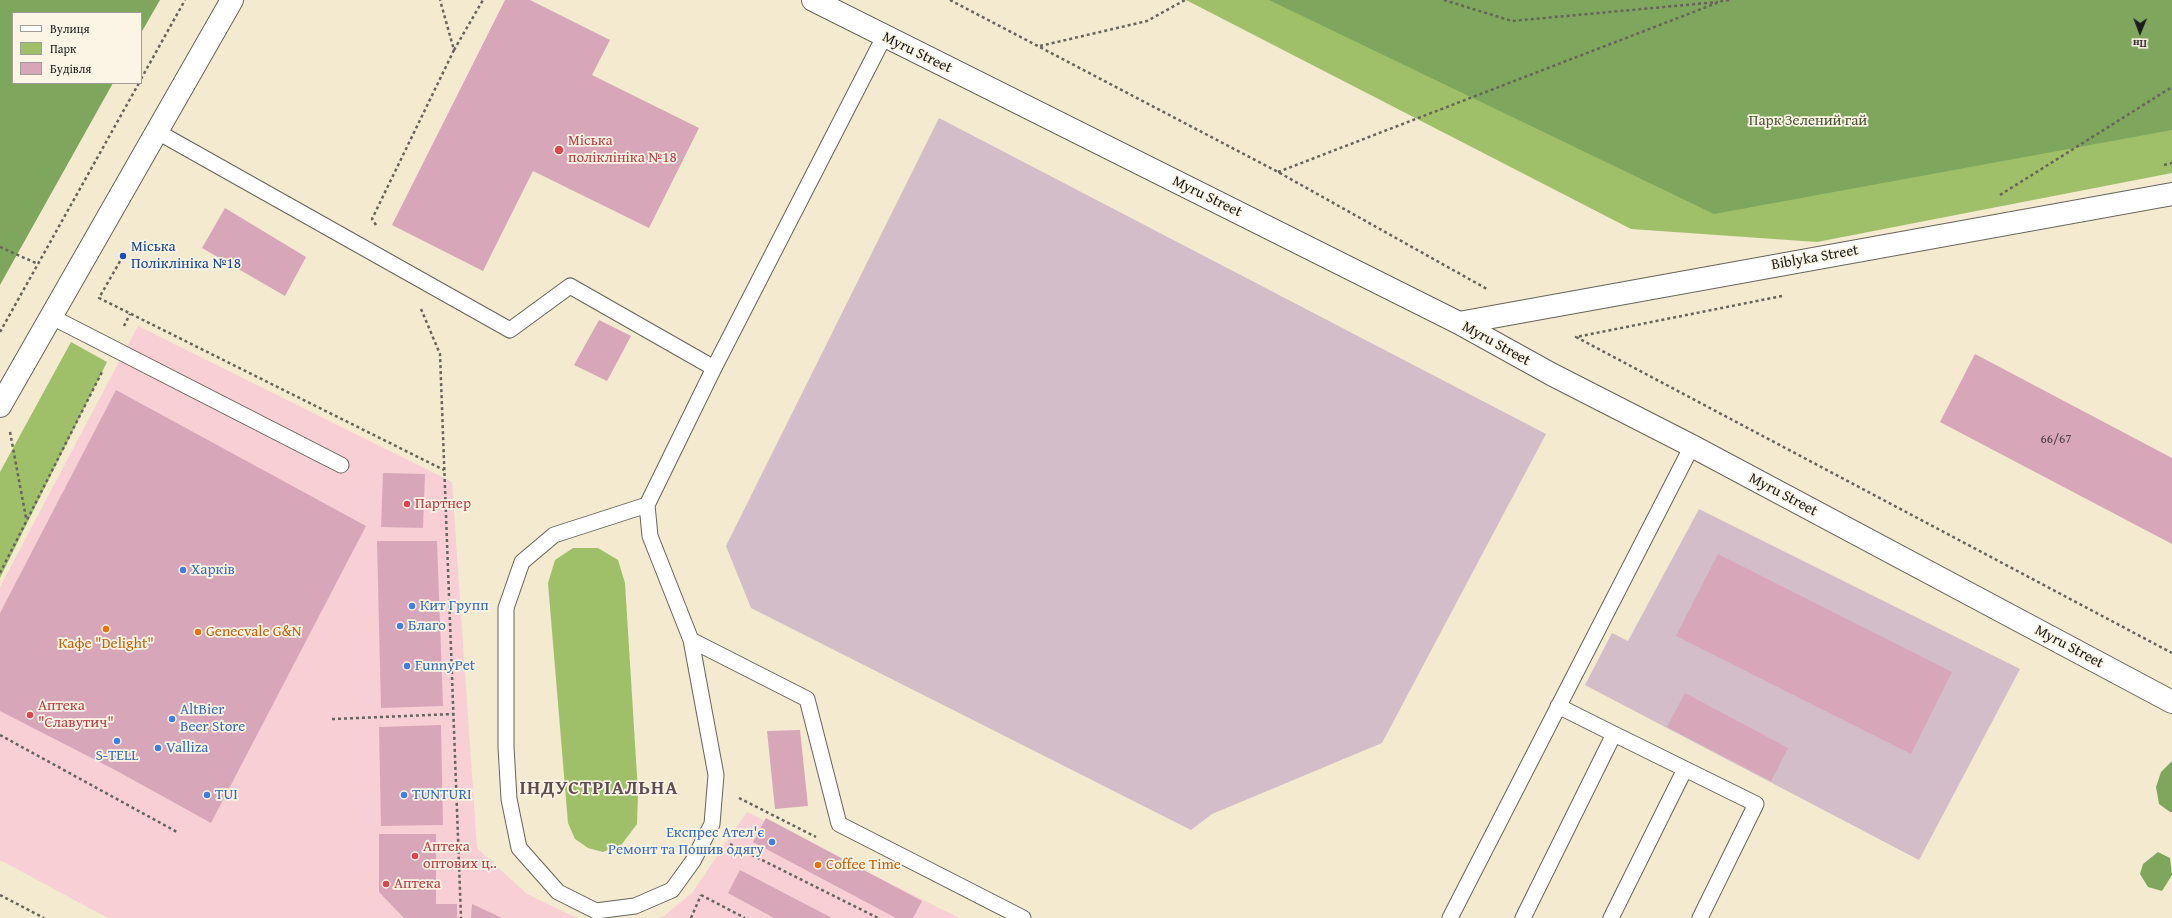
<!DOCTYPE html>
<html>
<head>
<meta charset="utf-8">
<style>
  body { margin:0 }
  #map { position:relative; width:2172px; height:918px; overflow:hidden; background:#f3ead0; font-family:"Gentium Book Plus",serif }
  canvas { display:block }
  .legend { position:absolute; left:12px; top:12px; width:130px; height:72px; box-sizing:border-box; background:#fcf5e5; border:1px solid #a29e95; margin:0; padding:5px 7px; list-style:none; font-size:12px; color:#1c1c1c }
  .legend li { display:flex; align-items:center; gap:8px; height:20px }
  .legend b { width:20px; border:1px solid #a29e95 }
  .north { position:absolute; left:2120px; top:12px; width:40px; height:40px; -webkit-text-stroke:3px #fcf5e5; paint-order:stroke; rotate:181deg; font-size:11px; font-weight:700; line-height:16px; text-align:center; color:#1c1c1c }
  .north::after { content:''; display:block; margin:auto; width:14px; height:18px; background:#1c1c1c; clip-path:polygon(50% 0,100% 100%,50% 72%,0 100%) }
</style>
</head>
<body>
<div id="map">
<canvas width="2172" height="918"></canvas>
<ul class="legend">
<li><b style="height:5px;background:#fff"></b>Вулиця</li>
<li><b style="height:11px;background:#9fc069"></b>Парк</li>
<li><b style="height:11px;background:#d8a6b9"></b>Будівля</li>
</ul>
<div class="north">Пн</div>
</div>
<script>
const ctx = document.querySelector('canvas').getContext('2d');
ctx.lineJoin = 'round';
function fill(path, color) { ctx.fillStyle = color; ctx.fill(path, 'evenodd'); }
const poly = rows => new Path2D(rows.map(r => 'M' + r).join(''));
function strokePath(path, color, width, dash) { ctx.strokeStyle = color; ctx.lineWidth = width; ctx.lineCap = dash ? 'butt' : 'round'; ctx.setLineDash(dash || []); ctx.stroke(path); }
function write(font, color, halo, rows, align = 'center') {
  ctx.font = font + ' "Gentium Book Plus",serif'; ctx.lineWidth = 3.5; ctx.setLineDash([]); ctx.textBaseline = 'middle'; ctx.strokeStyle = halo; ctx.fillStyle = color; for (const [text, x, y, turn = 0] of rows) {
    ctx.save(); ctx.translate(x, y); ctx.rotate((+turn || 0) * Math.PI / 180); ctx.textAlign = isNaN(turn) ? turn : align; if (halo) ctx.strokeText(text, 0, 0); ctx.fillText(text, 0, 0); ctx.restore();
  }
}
const built = poly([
  [138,326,452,482,477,848,527,894,577,918,108,918,0,860,0,587],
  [747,812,959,918,657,918,664,916,692,893]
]);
const industrial = poly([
  [939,118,1546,434,1382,743,1212,814,1191,830,751,608,726,546],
  [1699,509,2020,669,1919,860,1585,685,1612,633,1628,641]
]);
const green = poly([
  [1186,0,2172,0,2172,173,1817,242,1631,229],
  [71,342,107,362,0,578,0,472],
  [573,548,598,548,618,560,625,583,638,792,637,824,622,844,603,852,588,848,575,839,568,823,548,583,555,560]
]);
const forest = poly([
  [0,0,160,0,141,33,141,13,13,13,13,83,113,83,0,285],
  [1269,0,2172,0,2172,130,1714,214],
  [2172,761,2172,812,2170,812,2159,804,2156,787,2161,772],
  [2158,852,2170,858,2172,875,2162,891,2148,887,2140,874,2143,864]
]);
const building = poly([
  [505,0,530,0,610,40,592,75,699,128,649,228,533,171,483,271,392,225],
  [225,208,306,257,285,296,202,248],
  [599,320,631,336,607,381,574,365],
  [1975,354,2172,458,2172,544,1940,422],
  [116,390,366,526,211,823,117,771,0,711,0,613],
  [383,473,425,474,423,528,381,527],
  [377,541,437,541,443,706,381,708],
  [1718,554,1952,672,1911,754,1676,636],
  [1685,693,1788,748,1771,781,1667,727],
  [441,725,443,825,381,826,379,727],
  [800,730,808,806,775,809,767,731],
  [766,818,922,901,913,918,896,918,753,842],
  [379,834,436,834,436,904,457,904,457,918,404,918,379,892],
  [740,870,832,918,774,918,728,893],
  [472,904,502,918,471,918]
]);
const path = poly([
  [950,0,1278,172,1487,289],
  [1444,0,1512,21,1718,2],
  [1040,46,1147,21,1185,0],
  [454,50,483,0],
  [141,79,185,0],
  [2164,165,2172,163],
  [1278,172,1722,1,1732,0],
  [2000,195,2172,87],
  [376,225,372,219,454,50,440,0],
  [0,247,38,264],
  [123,256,99,298,444,470],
  [1782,296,1576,337,2172,653],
  [421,309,440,354,461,918],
  [124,326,130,314],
  [0,332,139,83],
  [10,432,26,518],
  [0,573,103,370],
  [332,719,453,714],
  [0,735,177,832],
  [739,798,816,837],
  [730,844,878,918],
  [0,895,44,918],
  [701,895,745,918],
  [691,918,701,895]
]);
const service = poly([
  [156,131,510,330,570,286,714,368],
  [50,316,341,465],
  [647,505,554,535,522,562,506,608,506,747,509,799,519,848,558,892,596,911,635,906,672,890,693,861,712,824,716,775,691,640,650,536,647,505,714,368,884,37],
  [691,640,807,699,839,824,1023,918],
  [1558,706,1614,734],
  [1450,918,1692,446],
  [1523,918,1614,734,1756,804,1700,918],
  [1611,918,1685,769]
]);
const tertiary = poly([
  [813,0,1459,323,1551,374,1692,446,2172,702],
  [1459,323,2172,194]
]);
const secondary = poly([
  [0,406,232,0]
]);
const markers = [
  [559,150,5,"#e0444e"],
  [123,256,4,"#1a4fb4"],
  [407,504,4,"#e0444e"],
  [183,570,4,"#3f7fe0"],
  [412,606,4,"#3f7fe0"],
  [400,626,4,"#3f7fe0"],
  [106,629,4,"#e8710a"],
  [198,632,4,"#e8710a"],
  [407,666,4,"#3f7fe0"],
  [30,715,4,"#e0444e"],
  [172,719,4,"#3f7fe0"],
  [117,741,4,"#3f7fe0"],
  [158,748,4,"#3f7fe0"],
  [207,795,4,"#3f7fe0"],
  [404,795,4,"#3f7fe0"],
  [772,842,4,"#3f7fe0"],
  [415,856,4,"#e0444e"],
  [818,865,4,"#e8710a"],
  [386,884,4,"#e0444e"]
];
const numberNames = [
  ["66/67",2056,440]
];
const streetNames = [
  ["Myru Street",917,53,26],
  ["Myru Street",1207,197,26],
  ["Biblyka Street",1815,258,-10],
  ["Myru Street",1496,344,29],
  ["Myru Street",1783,495,28],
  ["Myru Street",2069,647,28]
];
const parkNames = [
  ["Парк Зелений гай",1808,121]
];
const healthNames = [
  ["Міська",568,141],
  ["поліклініка №18",568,158],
  ["Партнер",415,504],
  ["Аптека",38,706],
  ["\"Славутич\"",38,723],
  ["Аптека",423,847],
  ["оптових ц‥",423,864],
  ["Аптека",394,884]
];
const transitNames = [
  ["Міська",131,247],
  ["Поліклініка №18",131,264]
];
const shopNames = [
  ["Харків",191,570],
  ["Кит Групп",420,606],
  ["Благо",408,626],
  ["FunnyPet",415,666],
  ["AltBier",180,710],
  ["Beer Store",180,727],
  ["Valliza",166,748],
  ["S-TELL",117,756,"center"],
  ["TUI",215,795],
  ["TUNTURI",412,795],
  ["Експрес Ател'є",764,833,"right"],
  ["Ремонт та Пошив одягу",764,850,"right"]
];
const foodNames = [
  ["Genecvale G&N",206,632],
  ["Кафе \"Delight\"",106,644,"center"],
  ["Coffee Time",826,865]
];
const districtNames = [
  ["ІНДУСТРІАЛЬНА",599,789]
];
fill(built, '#f7cfd5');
fill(industrial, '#d2bdc8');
fill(green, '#9fc069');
fill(forest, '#7fa65d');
fill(building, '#d8a6b9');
strokePath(service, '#67645b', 17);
strokePath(tertiary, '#67645b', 24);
strokePath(secondary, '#67645b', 24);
strokePath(path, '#67645b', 2.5, [3, 3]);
strokePath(service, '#fff', 15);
strokePath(tertiary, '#fff', 22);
strokePath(secondary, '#fff', 22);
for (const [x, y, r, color] of markers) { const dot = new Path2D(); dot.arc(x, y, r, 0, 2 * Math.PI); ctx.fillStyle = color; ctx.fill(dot); strokePath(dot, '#fcf5e5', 1.5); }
write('13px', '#4b3e43', null, numberNames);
write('15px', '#1c1c1c', '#fcf5e5', streetNames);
write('15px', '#4a5537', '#fcf5e5', parkNames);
write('15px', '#be3a42', '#fcf5e5', healthNames, 'left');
write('15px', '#164399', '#fcf5e5', transitNames, 'left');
write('15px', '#366cbe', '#fcf5e5', shopNames, 'left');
write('15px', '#c56008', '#fcf5e5', foodNames, 'left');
ctx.letterSpacing = '1px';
write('bold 19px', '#5e4c53', '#fcf5e5', districtNames);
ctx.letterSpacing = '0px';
</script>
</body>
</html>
